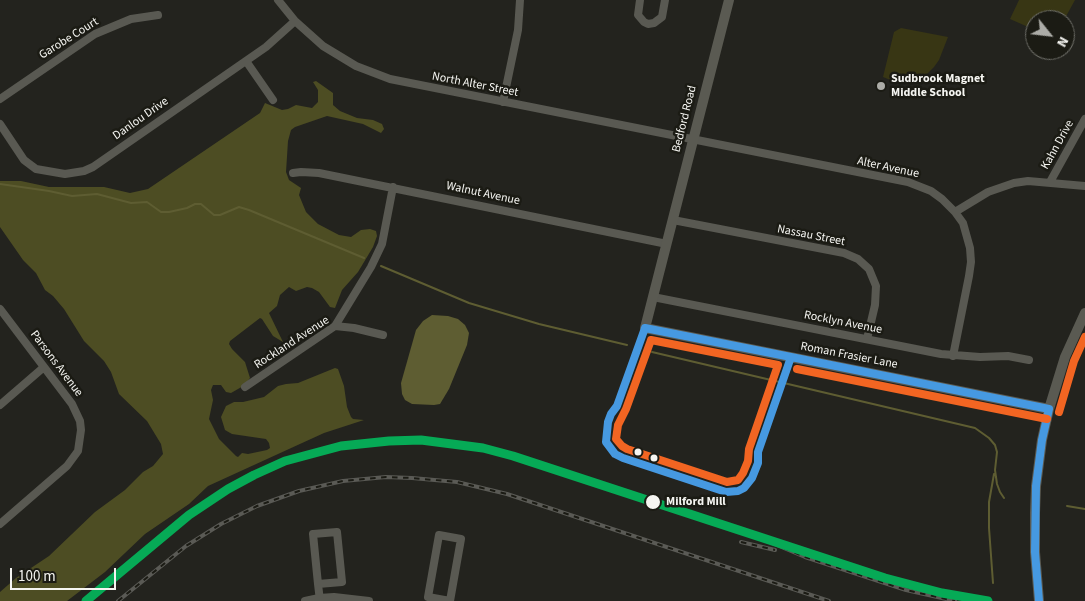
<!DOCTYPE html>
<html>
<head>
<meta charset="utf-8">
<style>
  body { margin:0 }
  #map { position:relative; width:1085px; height:601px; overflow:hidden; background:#23231e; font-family:"Source Sans 3",sans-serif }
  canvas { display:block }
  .north { position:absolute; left:1025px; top:10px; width:50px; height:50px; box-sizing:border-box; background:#1b1b14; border:1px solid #72726c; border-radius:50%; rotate:119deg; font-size:14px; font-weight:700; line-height:20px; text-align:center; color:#f5f5f1 }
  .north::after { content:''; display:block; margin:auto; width:18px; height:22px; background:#acaca7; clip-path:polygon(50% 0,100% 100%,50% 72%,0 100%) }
  .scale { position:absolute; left:10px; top:568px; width:106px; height:22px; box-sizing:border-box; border:2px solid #f5f5f1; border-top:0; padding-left:6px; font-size:15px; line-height:18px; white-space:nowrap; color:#f5f5f1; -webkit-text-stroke:4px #1b1b14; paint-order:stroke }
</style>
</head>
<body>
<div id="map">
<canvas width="1085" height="601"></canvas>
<div class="north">N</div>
<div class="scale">100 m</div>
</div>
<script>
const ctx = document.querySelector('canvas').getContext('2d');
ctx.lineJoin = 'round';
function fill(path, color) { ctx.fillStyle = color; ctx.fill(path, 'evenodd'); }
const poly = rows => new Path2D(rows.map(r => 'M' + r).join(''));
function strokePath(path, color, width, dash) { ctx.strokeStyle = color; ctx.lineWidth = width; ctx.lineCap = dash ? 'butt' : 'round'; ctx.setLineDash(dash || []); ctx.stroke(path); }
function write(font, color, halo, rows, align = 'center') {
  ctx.font = font + ' "Source Sans 3",sans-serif'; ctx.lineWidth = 5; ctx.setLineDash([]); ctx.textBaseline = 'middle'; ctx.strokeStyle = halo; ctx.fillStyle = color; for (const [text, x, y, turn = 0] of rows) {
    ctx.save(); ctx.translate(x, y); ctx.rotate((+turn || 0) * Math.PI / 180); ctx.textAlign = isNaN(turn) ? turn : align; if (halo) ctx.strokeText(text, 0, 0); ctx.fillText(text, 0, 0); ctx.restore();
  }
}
const green = poly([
  [1019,0,1075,0,1064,20,1035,20,1035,30,1010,19],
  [901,28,948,37,939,60,934,67,926,75,906,81,893,81,883,77,894,32]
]);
const forest = poly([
  [316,81,333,93,333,105,340,111,357,118,373,120,382,124,384,129,381,133,363,124,327,116,295,127,291,130,288,141,286,172,289,180,301,188,299,195,306,212,318,224,339,235,351,237,361,230,370,229,376,231,377,236,373,247,358,272,342,290,335,308,330,307,319,292,312,288,307,287,296,291,289,287,280,295,277,306,269,313,283,342,273,336,262,319,260,318,230,341,229,344,232,349,245,362,250,378,245,385,231,393,226,392,221,385,213,385,211,390,213,400,209,419,219,439,236,456,238,457,242,453,248,454,267,450,270,448,269,443,266,439,232,434,225,430,221,417,226,406,234,402,243,402,264,397,278,386,286,384,298,383,335,368,338,369,344,386,347,407,351,417,353,419,364,420,324,433,208,486,189,504,145,534,105,572,67,601,0,601,0,592,16,578,49,556,95,512,125,490,143,472,153,466,163,454,161,444,147,421,119,394,111,372,104,361,84,341,64,309,53,296,45,290,36,273,23,260,0,227,0,181,21,181,49,187,104,187,130,193,148,189,260,113,265,103,282,110,288,109,296,105,312,108,318,102,318,90,313,82]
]);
const water = poly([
  [432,315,448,316,458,319,465,325,469,333,467,345,449,389,440,404,434,405,412,404,405,400,402,394,401,383,416,330,423,321]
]);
const stream = poly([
  [0,184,49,191,72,196,97,194,131,203,147,202,161,212,169,212,187,208,195,204,201,204,214,215,220,215,239,207,249,210,364,258],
  [381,266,469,303,539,324,627,345],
  [652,352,975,428,989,438,995,445,997,452,995,470,997,484,1000,492,1004,498],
  [1067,506,1085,509],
  [993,583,989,528,989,502,994,474]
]);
const street = poly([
  [278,0,295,21,323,46,356,66,390,79,908,182,931,191,942,199,955,212,963,223,970,248,971,262,969,276,953,356],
  [640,0,638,15,644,22,648,24,654,23,662,17,665,0],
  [246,61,273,100],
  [0,99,95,34,131,19,158,15],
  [503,102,518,30,520,0],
  [0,124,24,160,36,169,65,174,84,171,93,167,266,47,295,21],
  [293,173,301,172,319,173,667,244],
  [1050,182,1085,119],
  [955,212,988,192,1014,183,1028,181,1085,186],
  [673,220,844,253,858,259,869,269,876,286,875,305,867,339],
  [653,297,941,354,980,357,1008,356,1029,360],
  [0,309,72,404,80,421,81,430,78,451,67,466,0,524],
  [335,326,371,267,382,244,393,187],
  [245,387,335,326,354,328,383,335],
  [0,405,44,367],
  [318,584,313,534,337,532,342,582,318,584,320,601],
  [305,601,319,598,334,597,369,601],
  [450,601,461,539,439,535,428,597,450,601]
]);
const secondary = poly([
  [729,0,645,328,1049,409],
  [1039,601,1035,552,1035,513,1036,486,1042,440,1049,409,1065,357,1085,313]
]);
const rail = poly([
  [744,531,805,557,906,590,955,601],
  [741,542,775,550],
  [118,601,186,546,221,524,257,506,299,491,343,481,386,477,412,478,457,482,507,494,829,601]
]);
const bus1 = poly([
  [645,328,791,357,758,452,758,463,752,478,744,488,738,491,726,492,623,458,615,454,606,442,608,422,611,414,617,406,645,328],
  [791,357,1049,409],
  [1039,601,1035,552,1036,486,1042,440,1049,409]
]);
const bus2 = poly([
  [651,340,778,365,749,449,748,461,743,473,738,480,727,482,627,449,622,446,616,439,618,425,626,409,651,340],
  [797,369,1047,419],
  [1059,412,1074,361,1085,337]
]);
const metro1 = poly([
  [86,601,189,515,228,489,254,475,285,461,341,446,389,441,421,440,483,448,513,456,885,578,942,593,988,601]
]);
const markers = [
  [881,86,5,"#acaca7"],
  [638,452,4.5,"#f5f5f1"],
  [654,458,4.5,"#f5f5f1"],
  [653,502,8,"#f5f5f1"]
];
const streetNames = [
  ["Garobe Court",69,39,-32],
  ["North Alter Street",475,85,11],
  ["Danlou Drive",141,119,-35],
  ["Bedford Road",685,119,-76],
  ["Kahn Drive",1058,145,-61],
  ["Alter Avenue",888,168,12],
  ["Walnut Avenue",483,194,12],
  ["Nassau Street",811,236,11],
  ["Rocklyn Avenue",843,323,11],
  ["Rockland Avenue",292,343,-33],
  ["Roman Frasier Lane",849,356,11],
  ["Parsons Avenue",56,364,53]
];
const poiNames = [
  ["Sudbrook Magnet",891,79],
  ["Middle School",891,93]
];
const stopNames = [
  ["Milford Mill",666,502]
];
fill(green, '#383614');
fill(forest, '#4d4d23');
fill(water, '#5e5d32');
strokePath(stream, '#5e5d32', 2);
strokePath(street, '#595952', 8);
strokePath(secondary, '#5a5a52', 10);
strokePath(rail, '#5a5a55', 4);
strokePath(rail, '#1b1b14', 2, [5.5]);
strokePath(bus1, '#4699e1', 8);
strokePath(bus2, '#f26522', 8);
strokePath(metro1, '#06aa56', 9);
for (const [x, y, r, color] of markers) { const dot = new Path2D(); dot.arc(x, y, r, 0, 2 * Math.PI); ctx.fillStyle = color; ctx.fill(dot); strokePath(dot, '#1b1b14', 2); }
write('12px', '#f5f5f1', '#1b1b14', streetNames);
write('bold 12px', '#f5f5f1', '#1b1b14', poiNames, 'left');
write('bold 12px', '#f5f5f1', '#1b1b14', stopNames, 'left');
</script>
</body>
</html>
